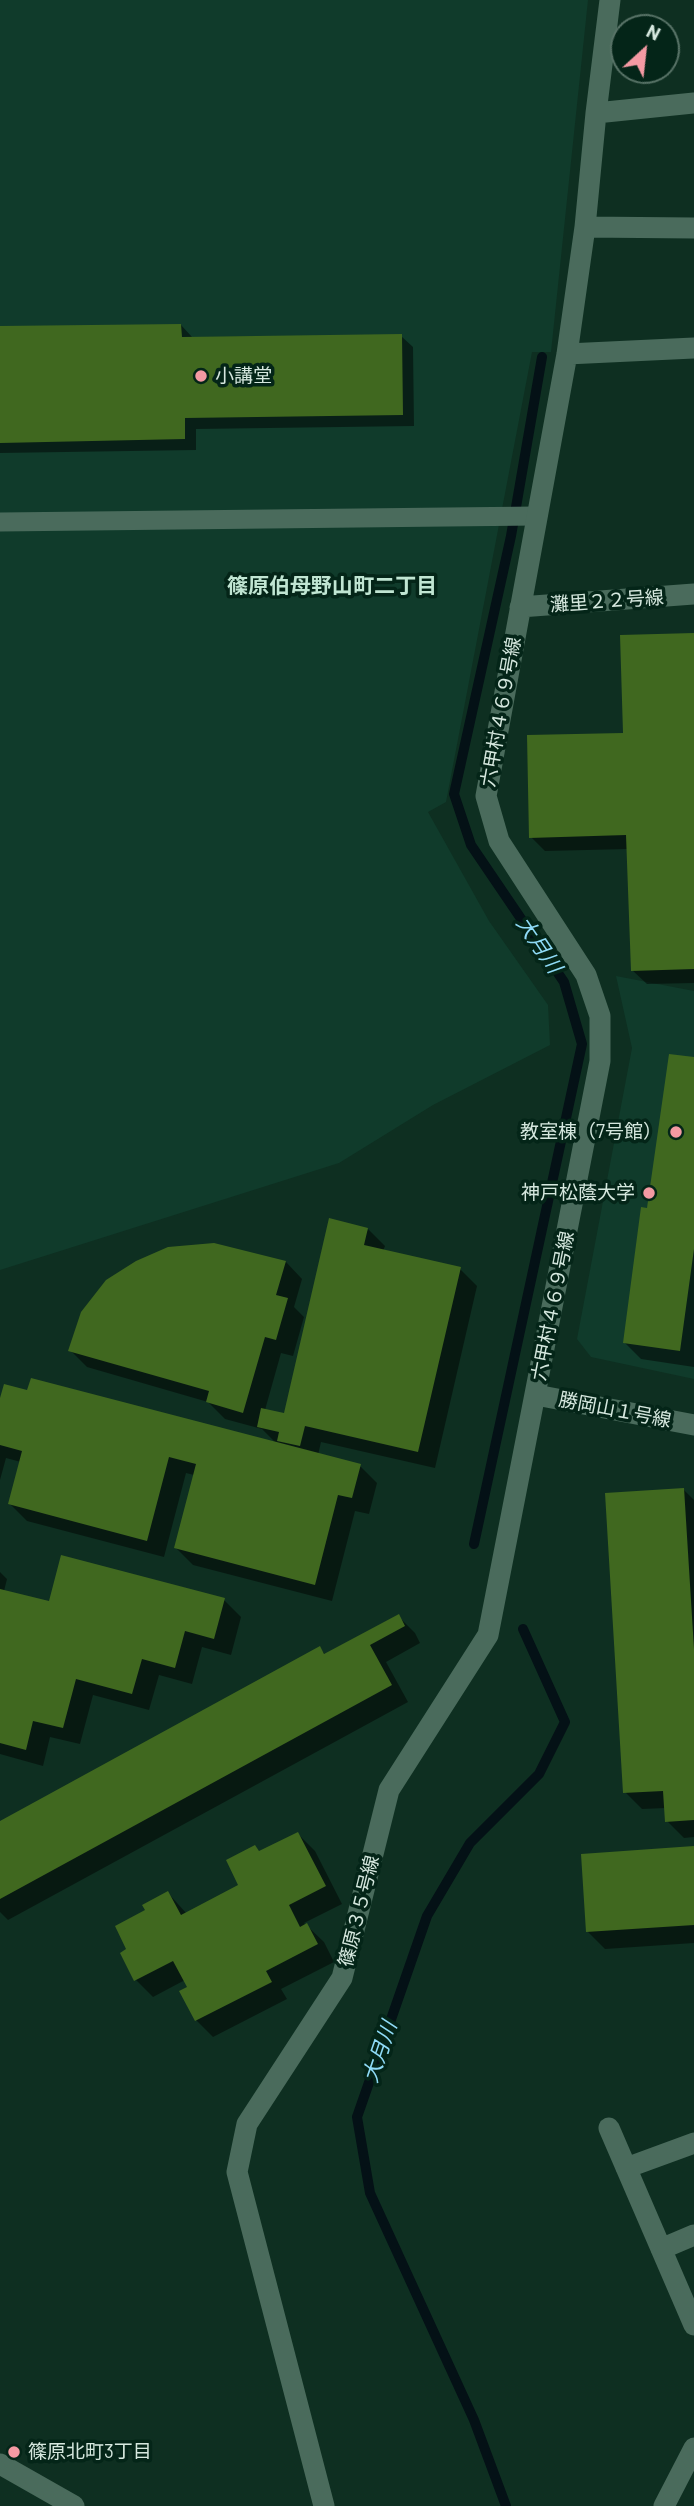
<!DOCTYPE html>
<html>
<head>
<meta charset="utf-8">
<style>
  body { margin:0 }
  #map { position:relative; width:694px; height:2506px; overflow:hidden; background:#0e2f21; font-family:Barlow,sans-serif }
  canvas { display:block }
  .north { position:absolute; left:610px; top:14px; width:70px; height:70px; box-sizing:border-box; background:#042518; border:2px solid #587367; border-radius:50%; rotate:27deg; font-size:19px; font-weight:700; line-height:28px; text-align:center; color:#d5e7de }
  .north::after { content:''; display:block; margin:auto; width:24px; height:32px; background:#f49aa3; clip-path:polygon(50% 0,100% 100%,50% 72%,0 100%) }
</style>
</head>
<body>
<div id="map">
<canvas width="694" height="2506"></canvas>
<div class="north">N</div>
</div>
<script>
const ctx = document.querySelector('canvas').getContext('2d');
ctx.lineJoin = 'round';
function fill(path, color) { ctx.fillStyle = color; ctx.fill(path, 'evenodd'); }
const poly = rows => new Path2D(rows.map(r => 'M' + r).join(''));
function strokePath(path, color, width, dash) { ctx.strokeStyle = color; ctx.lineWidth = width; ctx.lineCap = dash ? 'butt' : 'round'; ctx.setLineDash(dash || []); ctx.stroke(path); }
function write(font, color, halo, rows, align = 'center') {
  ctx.font = font + ' Barlow,"Noto Sans JP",sans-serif'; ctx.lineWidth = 7; ctx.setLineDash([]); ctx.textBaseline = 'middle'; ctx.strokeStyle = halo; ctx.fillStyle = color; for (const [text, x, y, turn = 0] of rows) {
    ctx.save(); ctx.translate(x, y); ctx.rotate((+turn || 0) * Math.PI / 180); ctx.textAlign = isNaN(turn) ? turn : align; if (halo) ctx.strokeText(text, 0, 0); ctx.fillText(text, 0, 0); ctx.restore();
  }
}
const built = poly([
  [0,0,588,0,551,352,532,352,446,802,428,812,489,921,548,1005,550,1045,433,1105,339,1163,0,1270],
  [616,976,694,991,694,1379,591,1357,577,1339,632,1048]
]);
const shadow = poly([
  [181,325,192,337,401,336,413,347,414,426,196,429,196,450,0,453,0,328],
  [694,635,694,983,647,984,632,970,629,849,545,851,531,837,625,735],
  [694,1059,694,1367,641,1359,624,1342,649,1210],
  [368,1229,385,1246,383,1251,460,1269,477,1286,435,1468,321,1442,318,1455,360,1466,377,1483,369,1514,355,1511,332,1601,193,1565,176,1548,194,1475,186,1473,164,1557,27,1521,10,1504,21,1462,6,1458,0,1480,0,1404,277,1444,262,1429,225,1419,208,1402,87,1367,70,1350,286,1262,302,1279,294,1307,304,1317,293,1356,281,1353,265,1410,285,1415],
  [684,1490,694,1500,694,1837,684,1838,667,1821,666,1808,642,1809,625,1792],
  [0,1572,7,1579,4,1591,50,1604,224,1600,241,1617,231,1655,202,1647,192,1684,159,1675,149,1710,93,1695,80,1744,50,1737,43,1766,0,1754],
  [398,1616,415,1633,420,1643,386,1662,408,1702,8,1920,0,1912,0,1823,319,1648,326,1655],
  [298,1834,315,1851,342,1904,304,1923,324,1942,334,1962,281,1989,287,1999,213,2037,196,2020,181,1992,189,1987,185,1980,153,1997,136,1980,122,1953,129,1950,148,1911,168,1893,187,1914,241,1886,255,1847,261,1853],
  [694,1848,694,1943,605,1949,588,1932]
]);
const stream = poly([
  [474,1544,582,1044,564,982,471,845,454,794,511,536,542,357],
  [506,2506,474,2420,370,2193,357,2117,427,1916,470,1843,539,1774,565,1722,523,1629]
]);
const building = poly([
  [181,324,182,337,402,334,403,415,185,418,185,439,0,443,0,326],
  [694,633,694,969,631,971,626,835,529,838,527,735,623,733,620,635],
  [669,1054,694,1057,694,1249,680,1351,623,1343,641,1207,647,1208],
  [329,1218,368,1228,364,1245,461,1267,418,1452,305,1426,300,1446,277,1441,279,1432,257,1427,261,1408,284,1413],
  [214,1243,286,1261,276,1295,288,1298,276,1340,265,1337,243,1413,206,1402,209,1391,68,1351,81,1312,106,1280,136,1261,168,1247],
  [31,1378,361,1464,352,1498,338,1495,315,1585,174,1548,196,1464,169,1457,147,1541,8,1504,22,1451,0,1445,0,1398,4,1384,27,1390],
  [684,1488,694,1649,694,1820,665,1822,663,1791,623,1793,605,1493],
  [61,1555,225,1598,214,1639,185,1631,175,1668,142,1659,132,1694,76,1679,63,1728,33,1721,26,1750,0,1743,0,1589,49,1601],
  [399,1614,405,1626,370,1645,392,1685,0,1899,0,1821,320,1646,324,1654],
  [298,1832,326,1886,289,1905,300,1927,307,1923,318,1944,266,1971,272,1982,195,2021,179,1991,187,1987,173,1961,134,1981,120,1953,126,1949,115,1926,145,1910,142,1905,168,1891,181,1915,238,1885,226,1860,255,1845,259,1851],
  [694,1846,694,1925,586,1932,581,1854]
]);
const lane = poly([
  [0,522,537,516]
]);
const street = poly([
  [596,113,694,103],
  [585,227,694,228],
  [567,354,694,348],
  [520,607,694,594],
  [536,1395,694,1425],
  [609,2128,694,2325],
  [626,2168,694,2143],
  [661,2249,694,2235],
  [0,2464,74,2506],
  [324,2506,237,2172,247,2124,342,1978,389,1790,488,1635,600,1061,600,1016,586,975,499,841,486,796,567,354,585,227,596,113,610,0],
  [664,2506,694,2448]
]);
const markers = [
  [201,376,7,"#f49aa3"],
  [676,1132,7,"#f49aa3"],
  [649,1193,7,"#f49aa3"],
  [14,2452,7,"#f49aa3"]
];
const poiNames = [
  ["小講堂",215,376],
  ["教室棟（7号館）",662,1132,"right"],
  ["神戸松蔭大学",635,1193,"right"],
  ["篠原北町3丁目",28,2452]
];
const streetNames = [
  ["灘里２２号線",607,601,-4],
  ["六甲村４６９号線",501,712,-80],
  ["六甲村４６９号線",553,1306,-79],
  ["勝岡山１号線",615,1410,11],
  ["篠原３５号線",359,1911,-76]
];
const neighbourhoodNames = [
  ["篠原伯母野山町二丁目",332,586]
];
const waterNames = [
  ["大月川",539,945,56],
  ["大月川",380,2052,-71]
];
fill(built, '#103b2b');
fill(shadow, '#0007');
strokePath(stream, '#041116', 10);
fill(building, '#40681f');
strokePath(lane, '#4a6b5c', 19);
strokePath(street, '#4a6b5c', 21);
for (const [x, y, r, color] of markers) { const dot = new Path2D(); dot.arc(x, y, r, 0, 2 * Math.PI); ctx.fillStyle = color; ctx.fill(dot); strokePath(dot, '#042518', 2.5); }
write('19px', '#d5e7de', '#042518', poiNames, 'left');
write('19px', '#d5e7de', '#042518', streetNames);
write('bold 21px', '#c0e5d2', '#042518', neighbourhoodNames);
write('italic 21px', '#8fdbf7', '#042518', waterNames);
</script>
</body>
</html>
